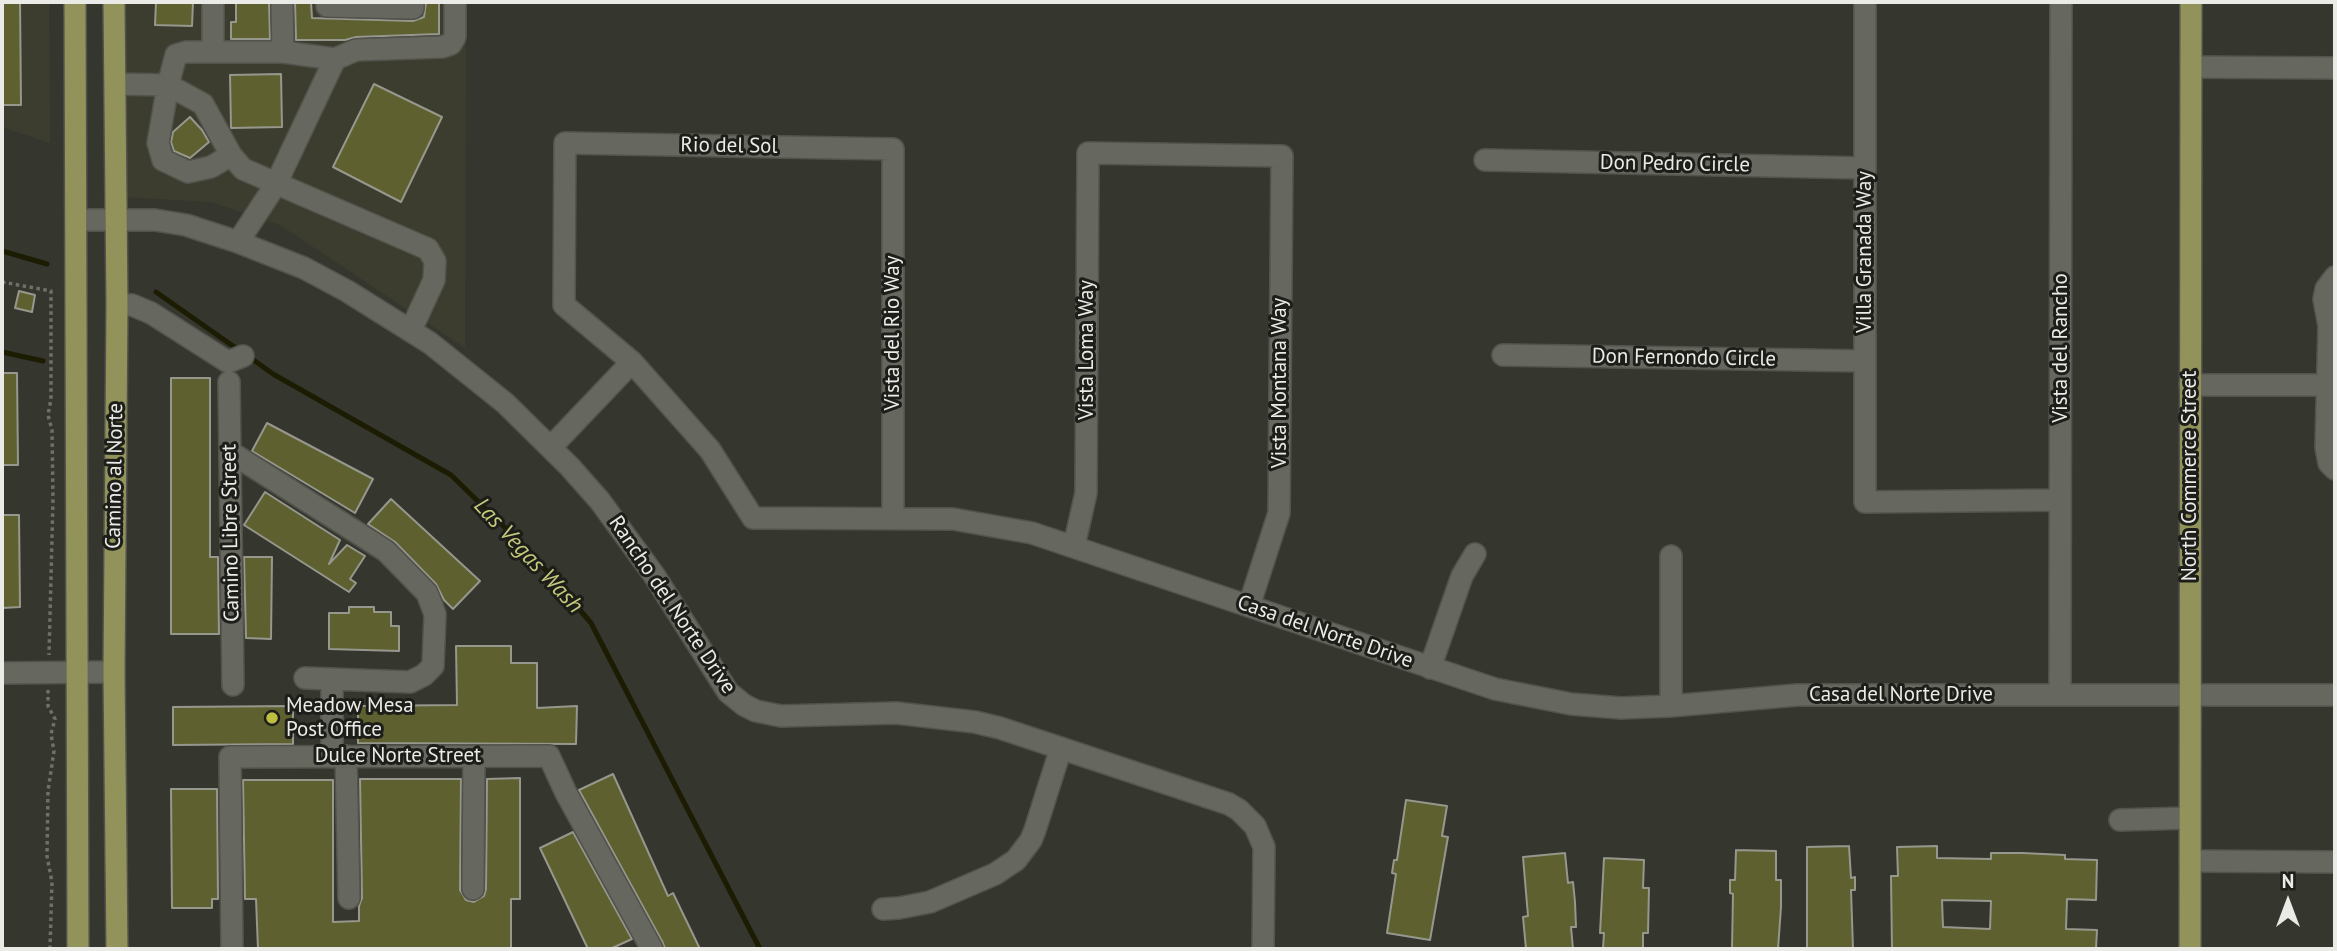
<!DOCTYPE html>
<html>
<head>
<meta charset="utf-8">
<style>
  body { margin:0 }
  #map { position:relative; width:2337px; height:951px; overflow:hidden; background:#35362e; font-family:"PT Sans",sans-serif }
  canvas { display:block }
  .frame { position:absolute; inset:0; border:4px solid #eaebe6; pointer-events:none }
  .north { position:absolute; left:2253px; top:867px; width:70px; height:70px; -webkit-text-stroke:5px #1d1d19; paint-order:stroke; rotate:0deg; font-size:19px; font-weight:700; line-height:28px; text-align:center; color:#eaebe6 }
  .north::after { content:''; display:block; margin:auto; width:24px; height:32px; background:#eaebe6; clip-path:polygon(50% 0,100% 100%,50% 72%,0 100%) }
</style>
</head>
<body>
<div id="map">
<canvas width="2337" height="951"></canvas>
<div class="frame"></div>
<div class="north">N</div>
</div>
<script>
const ctx = document.querySelector('canvas').getContext('2d');
ctx.lineJoin = 'round';
function fill(path, color) { ctx.fillStyle = color; ctx.fill(path, 'evenodd'); }
const poly = rows => new Path2D(rows.map(r => 'M' + r).join(''));
function strokePath(path, color, width, dash) { ctx.strokeStyle = color; ctx.lineWidth = width; ctx.lineCap = dash ? 'butt' : 'round'; ctx.setLineDash(dash || []); ctx.stroke(path); }
function write(font, color, halo, rows, align = 'center') {
  ctx.font = font + ' "PT Sans",sans-serif'; ctx.lineWidth = 6; ctx.setLineDash([]); ctx.textBaseline = 'middle'; ctx.strokeStyle = halo; ctx.fillStyle = color; for (const [text, x, y, turn = 0] of rows) {
    ctx.save(); ctx.translate(x, y); ctx.rotate((+turn || 0) * Math.PI / 180); ctx.textAlign = isNaN(turn) ? turn : align; if (halo) ctx.strokeText(text, 0, 0); ctx.fillText(text, 0, 0); ctx.restore();
  }
}
const built = poly([
  [2,2,49,2,50,143,2,127],
  [124,2,466,2,465,348,280,225,211,202,123,197]
]);
const stream = poly([
  [2,251,47,264],
  [156,292,240,351],
  [2,352,43,361],
  [248,356,273,374,451,475,531,553,591,623,760,949]
]);
const building = poly([
  [2,2,20,2,21,105,2,105,2,2],
  [156,2,193,2,192,26,155,25,156,2],
  [236,2,269,2,270,39,231,39,231,22,236,22,236,2],
  [295,2,311,2,312,18,413,21,424,17,426,2,439,2,439,34,356,37,345,40,296,40,295,2],
  [281,74,282,127,231,128,230,75,281,74],
  [374,84,442,117,401,202,333,167,374,84],
  [190,117,202,130,209,142,190,158,174,151,171,142,173,132,190,117],
  [19,291,35,295,32,312,15,308,19,291],
  [2,373,17,373,18,465,2,465,2,373],
  [171,378,210,378,210,557,218,557,219,634,171,634,171,378],
  [267,423,373,479,355,513,252,451,267,423],
  [265,492,340,540,329,564,347,545,365,556,350,579,356,583,349,592,244,525,265,492],
  [391,499,480,581,453,609,444,600,436,584,395,542,368,524,391,499],
  [2,515,19,515,20,607,2,608,2,515],
  [244,557,272,557,271,639,246,638,244,557],
  [349,607,374,607,374,612,391,612,391,626,399,626,399,651,329,649,329,613,349,613,349,607],
  [456,646,511,646,511,663,537,663,537,708,577,706,576,744,358,743,358,706,457,705,456,646],
  [293,706,293,744,173,745,173,707,293,706],
  [613,774,668,896,673,893,700,949,665,949,663,943,579,790,613,774],
  [520,778,520,899,511,899,511,949,258,949,256,899,245,899,243,780,333,780,333,922,359,921,359,906,362,898,360,779,461,779,460,890,466,900,474,902,484,896,486,889,487,779,520,778],
  [171,789,217,789,218,899,212,899,212,908,172,908,171,789],
  [1406,800,1447,806,1442,836,1448,837,1430,940,1387,933,1396,874,1392,873,1394,860,1397,860,1406,800],
  [573,832,632,939,610,949,588,949,540,848,573,832],
  [1849,846,1851,878,1855,877,1855,890,1851,890,1853,949,1807,949,1807,847,1849,846],
  [1937,846,1937,858,1991,859,1991,853,2022,853,2065,855,2065,859,2097,860,2096,900,2067,899,2066,929,2097,930,2096,949,1892,949,1891,876,1898,876,1897,847,1937,846],
  [1942,900,1991,901,1990,929,1943,927,1942,900],
  [1736,850,1776,851,1776,880,1781,880,1781,907,1778,949,1732,949,1733,894,1730,893,1730,880,1735,880,1736,850],
  [1565,853,1568,883,1573,882,1575,902,1576,927,1571,927,1573,949,1526,949,1523,917,1528,916,1523,857,1565,853],
  [1604,858,1644,860,1643,888,1649,888,1648,933,1643,933,1643,949,1603,949,1604,933,1600,933,1604,858]
]);
const path = poly([
  [2,282,51,291,51,399,48,415,52,430,53,499,49,655],
  [48,690,48,706,55,719,51,734,54,751,48,791,47,856,52,882,50,949]
]);
const minor = poly([
  [213,2,213,52],
  [282,2,283,52],
  [327,2,327,6,413,8,413,2],
  [1865,2,1865,502,2060,500],
  [2191,67,2335,68],
  [115,84,168,85,203,104,231,155,243,169,428,249,435,261,434,280,411,330],
  [231,155,211,167,188,172,163,160,158,143,168,85,176,55,186,52,283,52,335,59],
  [1485,160,1865,168],
  [77,220,155,220,186,225,238,242,304,268,347,291,430,343,505,403,570,467,600,501,654,575,728,692,744,705,756,711,781,716,896,713,975,722,1000,728,1229,804,1239,810,1255,826,1264,847,1263,949],
  [238,242,276,184,335,59,356,50,442,47,451,44,455,37,455,2],
  [2335,277,2326,289,2324,299,2329,326,2326,447,2329,463,2335,469],
  [117,305,132,305,151,313,228,362,243,356],
  [1503,355,1865,361],
  [229,382,233,685],
  [2190,385,2328,385],
  [551,447,632,362],
  [230,452,386,551,427,593,435,614,433,666,424,675,410,682,305,678],
  [893,517,893,149,565,143,564,305,632,362,710,450,753,518,953,519,1032,533,1495,689,1571,704,1621,708,1671,706,1797,695,2335,695],
  [1074,546,1086,493,1088,153,1282,156,1279,513,1249,606],
  [1430,668,1462,576,1475,554],
  [2,673,114,672],
  [2060,695,2061,2],
  [1671,706,1671,556],
  [346,756,349,898],
  [332,757,332,680],
  [2120,820,2189,818],
  [2190,861,2335,862],
  [473,889,474,756],
  [883,909,899,908,930,902,995,874,1016,860,1031,840,1035,830,1061,748],
  [232,949,230,757,549,756,566,793,652,949]
]);
const major = poly([
  [75,2,78,949],
  [114,2,117,305,114,672,117,949],
  [2190,949,2191,2]
]);
const markers = [
  [272,718,7,"#bdbf43"]
];
const streetNames = [
  ["Rio del Sol",729,146,1],
  ["Don Pedro Circle",1675,164,1],
  ["Villa Granada Way",1865,252,-90],
  ["Vista del Rio Way",893,333,-90],
  ["Vista del Rancho",2061,348,-90],
  ["Vista Loma Way",1087,350,-90],
  ["Don Fernondo Circle",1684,358,1],
  ["Vista Montana Way",1280,383,-90],
  ["Camino al Norte",115,476,-89],
  ["North Commerce Street",2190,476,-90],
  ["Camino Libre Street",231,533,-91],
  ["Rancho del Norte Drive",672,605,56],
  ["Casa del Norte Drive",1325,632,19],
  ["Casa del Norte Drive",1901,695],
  ["Dulce Norte Street",398,756]
];
const poiNames = [
  ["Meadow Mesa",286,706],
  ["Post Office",286,730]
];
const waterNames = [
  ["Las Vegas Wash",528,556,47]
];
fill(built, '#3c3d2e');
strokePath(stream, '#1c1c03', 5);
fill(building, '#5f6030');
strokePath(building, '#96978d', 2);
strokePath(minor, '#52534c', 24);
strokePath(major, '#52534c', 24);
strokePath(path, '#6f7069', 3.5, [3.5, 3.5]);
strokePath(minor, '#66675e', 21);
strokePath(major, '#91935b', 21);
for (const [x, y, r, color] of markers) { const dot = new Path2D(); dot.arc(x, y, r, 0, 2 * Math.PI); ctx.fillStyle = color; ctx.fill(dot); strokePath(dot, '#1d1d19', 2.5); }
write('21px', '#eaebe6', '#1d1d19', streetNames);
write('21px', '#eaebe6', '#1d1d19', poiNames, 'left');
write('italic 23px', '#c6ca7c', '#1d1d19', waterNames);
</script>
</body>
</html>
